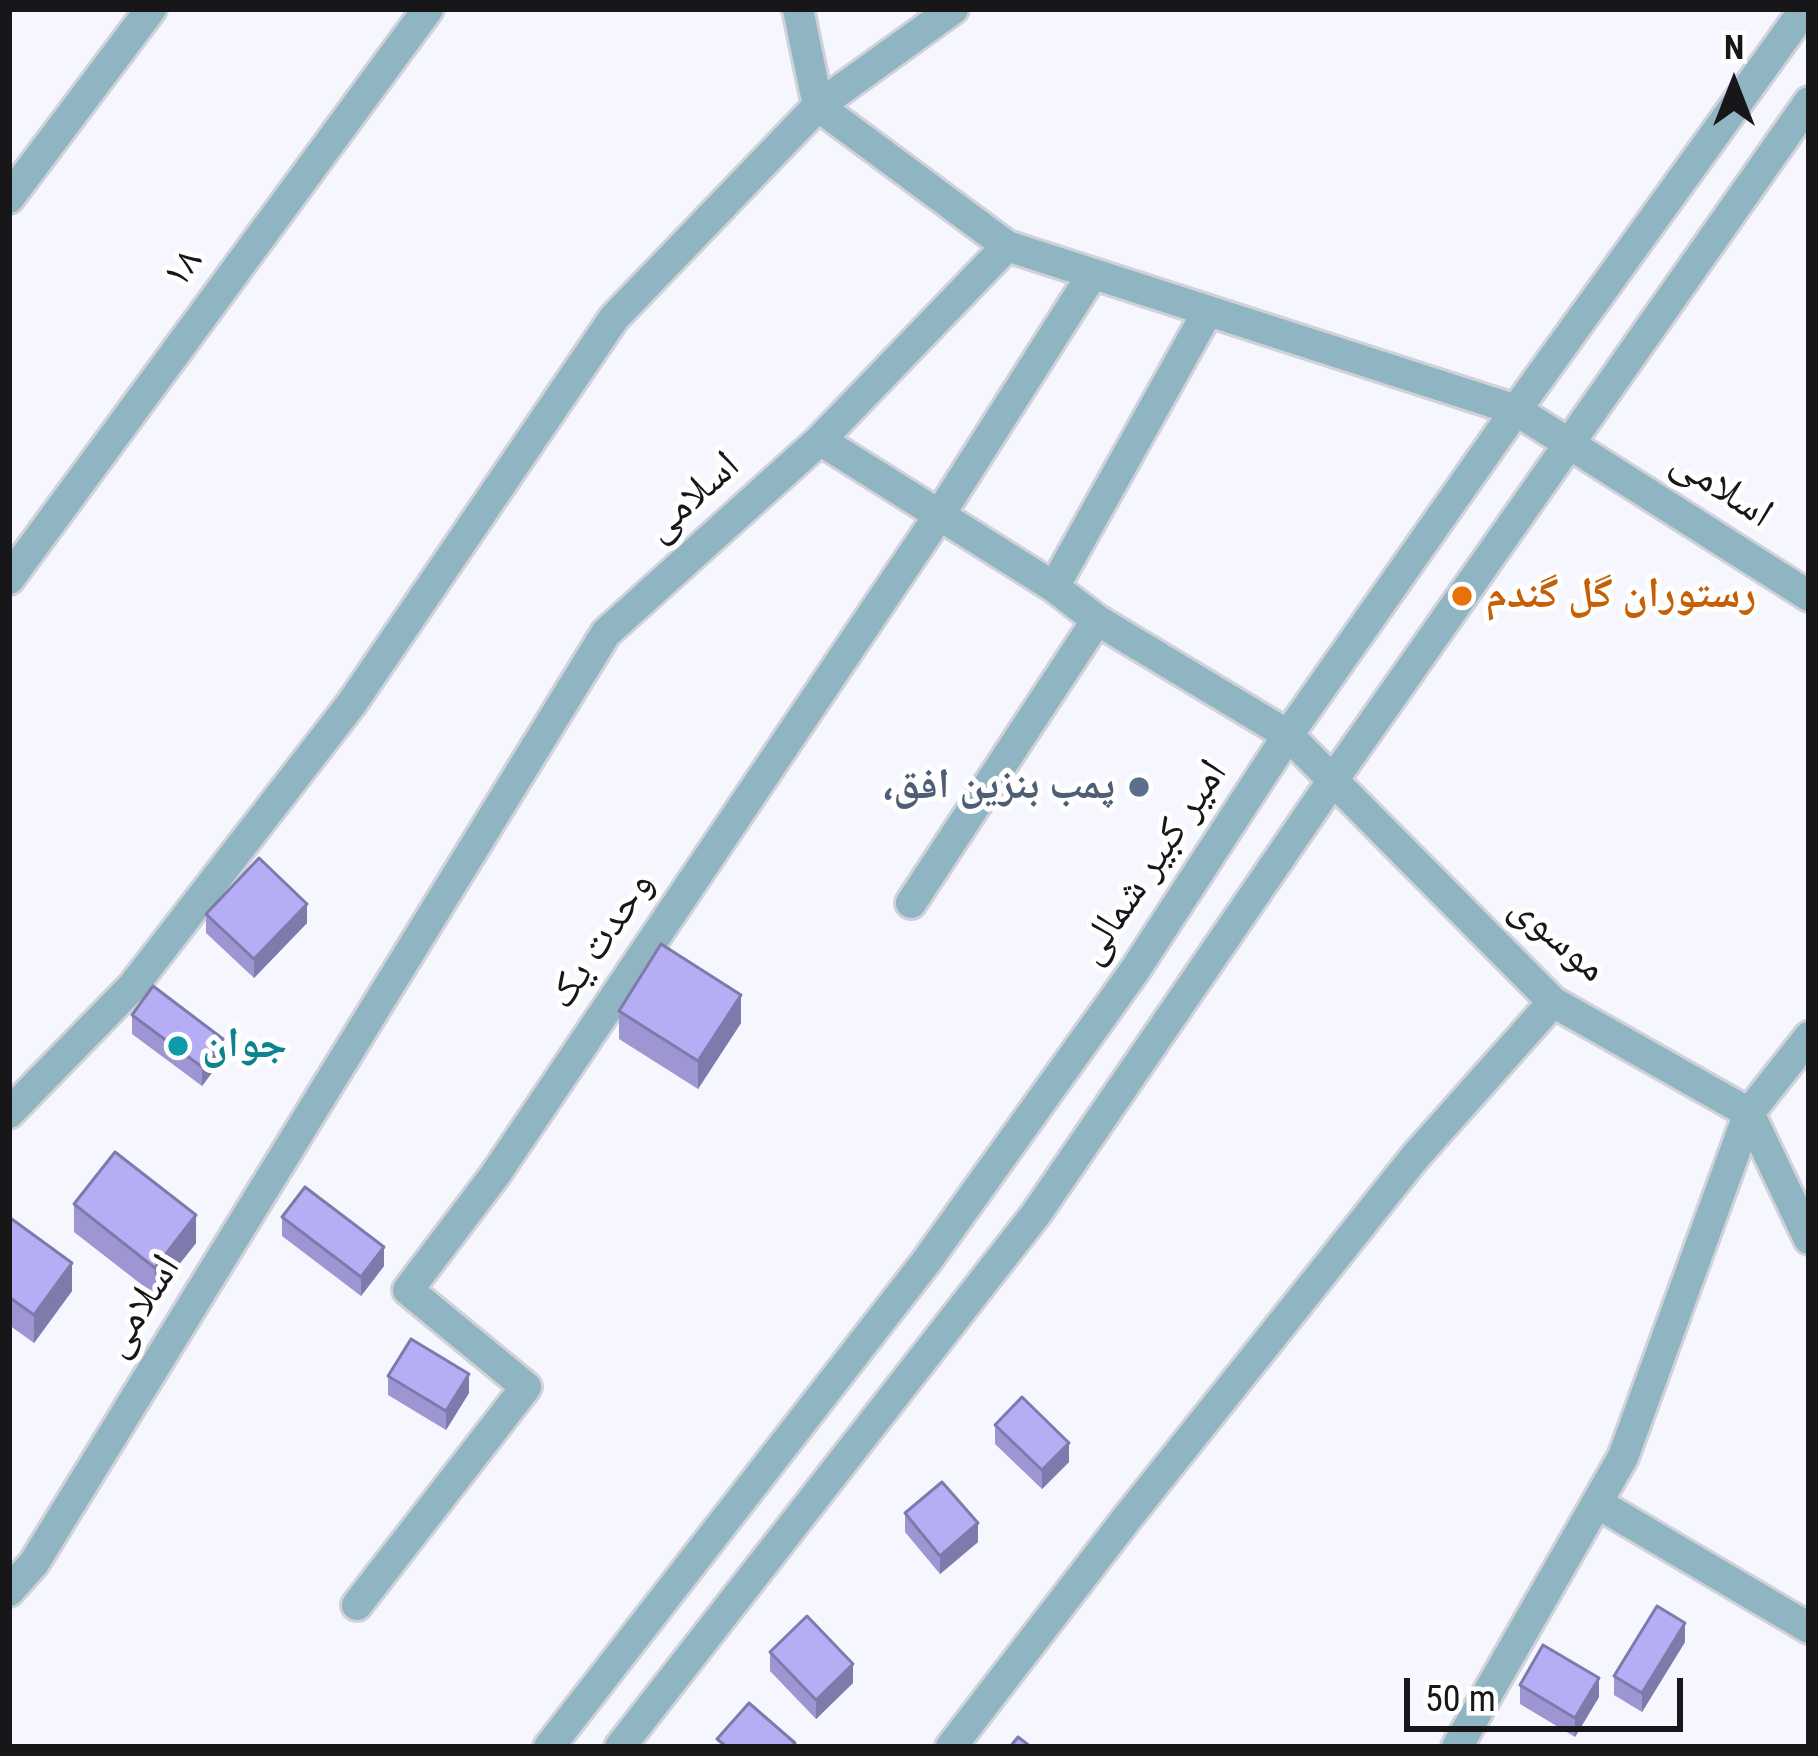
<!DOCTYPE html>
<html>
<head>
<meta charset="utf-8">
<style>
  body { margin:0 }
  #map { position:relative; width:1818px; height:1756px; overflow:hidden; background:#f5f6fe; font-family:"Roboto Condensed",sans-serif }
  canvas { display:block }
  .frame { position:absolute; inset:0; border:12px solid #171719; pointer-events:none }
  .north { position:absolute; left:1674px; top:24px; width:120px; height:120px; -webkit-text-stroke:9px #fff; paint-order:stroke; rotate:0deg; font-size:33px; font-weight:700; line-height:48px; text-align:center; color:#171719 }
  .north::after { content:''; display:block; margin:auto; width:42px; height:54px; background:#171719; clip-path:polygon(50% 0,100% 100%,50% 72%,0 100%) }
  .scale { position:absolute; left:1404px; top:1678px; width:279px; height:54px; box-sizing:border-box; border:6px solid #171719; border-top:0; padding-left:15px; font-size:36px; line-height:42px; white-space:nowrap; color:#171719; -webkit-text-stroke:9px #fff; paint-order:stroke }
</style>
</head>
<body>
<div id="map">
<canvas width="1818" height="1756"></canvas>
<div class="frame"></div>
<div class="north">N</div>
<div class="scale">50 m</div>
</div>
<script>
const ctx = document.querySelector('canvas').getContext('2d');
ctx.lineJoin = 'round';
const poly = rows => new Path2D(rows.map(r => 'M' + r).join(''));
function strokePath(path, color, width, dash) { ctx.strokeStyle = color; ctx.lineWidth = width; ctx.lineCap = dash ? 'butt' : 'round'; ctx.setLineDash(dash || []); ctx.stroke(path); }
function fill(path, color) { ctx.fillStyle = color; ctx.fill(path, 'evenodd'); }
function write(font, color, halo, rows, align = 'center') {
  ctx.font = font + ' "Roboto Condensed","Noto Naskh Arabic",sans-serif'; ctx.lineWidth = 10; ctx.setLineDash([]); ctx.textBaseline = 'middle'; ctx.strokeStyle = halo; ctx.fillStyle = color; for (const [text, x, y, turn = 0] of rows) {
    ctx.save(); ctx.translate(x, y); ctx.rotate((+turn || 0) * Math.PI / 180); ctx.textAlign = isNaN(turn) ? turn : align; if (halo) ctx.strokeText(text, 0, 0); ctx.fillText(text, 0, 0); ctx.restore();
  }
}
const minor = poly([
  [798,9,818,106,1007,246],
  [9,198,151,9],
  [820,440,1054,587,1097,620,1288,735,1553,1002,1749,1113,1623,1457,1457,1747],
  [9,579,428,9],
  [1054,587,1208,311],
  [911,903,1097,620],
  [1809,1037,1749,1113,1809,1239],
  [9,1113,133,986,352,703,614,318,818,106,953,9],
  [1597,1503,1809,1628],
  [9,1591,34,1563,606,633,820,440,1007,246,1516,410,1809,596],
  [357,1605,526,1387,408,1290,495,1175,940,514,1092,275],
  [549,1747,926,1262,1135,970,1288,735,1516,410,1805,9],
  [620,1747,1036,1214,1333,780,1809,102],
  [951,1747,1128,1517,1415,1157,1553,1002]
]);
const wall = poly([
  [206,914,307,923,254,978,206,933],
  [619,1011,741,1023,698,1089,619,1039],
  [132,1015,223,1058,202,1086,132,1034],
  [74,1204,196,1243,155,1295,74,1232],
  [9,1217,72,1291,34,1343,9,1325],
  [282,1217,384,1266,361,1296,282,1236],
  [388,1376,469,1393,446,1430,388,1395],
  [995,1425,1069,1462,1042,1489,995,1444],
  [905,1513,978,1542,940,1574,905,1532],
  [1685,1642,1642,1712,1614,1695,1614,1676],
  [770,1652,853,1683,816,1719,770,1671],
  [1520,1685,1599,1697,1575,1737,1520,1704]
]);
const shadedWall = poly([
  [307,904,307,923,254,978,254,959],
  [741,995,741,1023,698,1089,698,1061],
  [223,1039,223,1058,202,1086,202,1067],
  [196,1215,196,1243,155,1295,155,1268],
  [384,1247,384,1266,361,1296,361,1277],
  [72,1263,72,1291,34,1343,34,1315],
  [469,1374,469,1393,446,1430,446,1411],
  [1069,1443,1069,1462,1042,1489,1042,1470],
  [978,1523,978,1542,940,1574,940,1556],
  [1685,1623,1685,1642,1642,1712,1642,1693],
  [853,1664,853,1683,816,1719,816,1700],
  [1599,1678,1599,1697,1575,1737,1575,1718]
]);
const building = poly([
  [259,858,307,904,254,959,206,914,259,858],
  [661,944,741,995,698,1061,619,1011,661,944],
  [153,986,223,1039,202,1067,132,1015,153,986],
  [115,1152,196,1215,155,1268,74,1204,115,1152],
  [305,1187,384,1247,361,1277,282,1217,305,1187],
  [9,1217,72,1263,34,1315,9,1297,9,1217],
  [411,1339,469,1374,446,1411,388,1376,411,1339],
  [1022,1397,1069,1443,1042,1470,995,1425,1022,1397],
  [942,1482,978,1523,940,1556,905,1513,942,1482],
  [1657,1606,1685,1623,1642,1693,1614,1676,1657,1606],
  [807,1616,853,1664,816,1700,770,1652,807,1616],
  [1543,1645,1599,1678,1575,1718,1520,1685,1543,1645],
  [749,1703,795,1743,792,1747,727,1747,717,1739,749,1703],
  [1018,1737,1031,1747,1010,1747,1018,1737]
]);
const markers = [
  [1462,596,12,"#e8710a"],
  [1139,787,12,"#5c6f8a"],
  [178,1046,12,"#0f9aa8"]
];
const streetNames = [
  ["۱۸",184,269,-54],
  ["اسلامی",1721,489,33],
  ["اسلامی",693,498,-42],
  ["امیر کبیر شمالی",1153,863,-56],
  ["موسوی",1557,939,41],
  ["وحدت یک",602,941,-56],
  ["اسلامی",142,1307,-58]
];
const foodNames = [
  ["رستوران گل‌ گندم",1486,596]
];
const serviceNames = [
  ["،پمب بنزین افق",1115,787]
];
const cultureNames = [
  ["جوان",202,1046]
];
strokePath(minor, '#d1d2d9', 36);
strokePath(minor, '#8eb5c1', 30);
fill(wall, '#9d96d3');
fill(shadedWall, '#7f7aac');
fill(building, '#b6aef5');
strokePath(building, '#7f7aac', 3);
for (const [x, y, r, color] of markers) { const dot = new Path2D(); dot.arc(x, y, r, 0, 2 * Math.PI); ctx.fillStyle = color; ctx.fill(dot); strokePath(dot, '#fff', 4.5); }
write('42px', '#171719', '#fff', streetNames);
write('bold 42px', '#c56008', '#fff', foodNames, 'left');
write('bold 42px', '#4e5e75', '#fff', serviceNames, 'right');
write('bold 42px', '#0d838f', '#fff', cultureNames, 'left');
</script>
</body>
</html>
